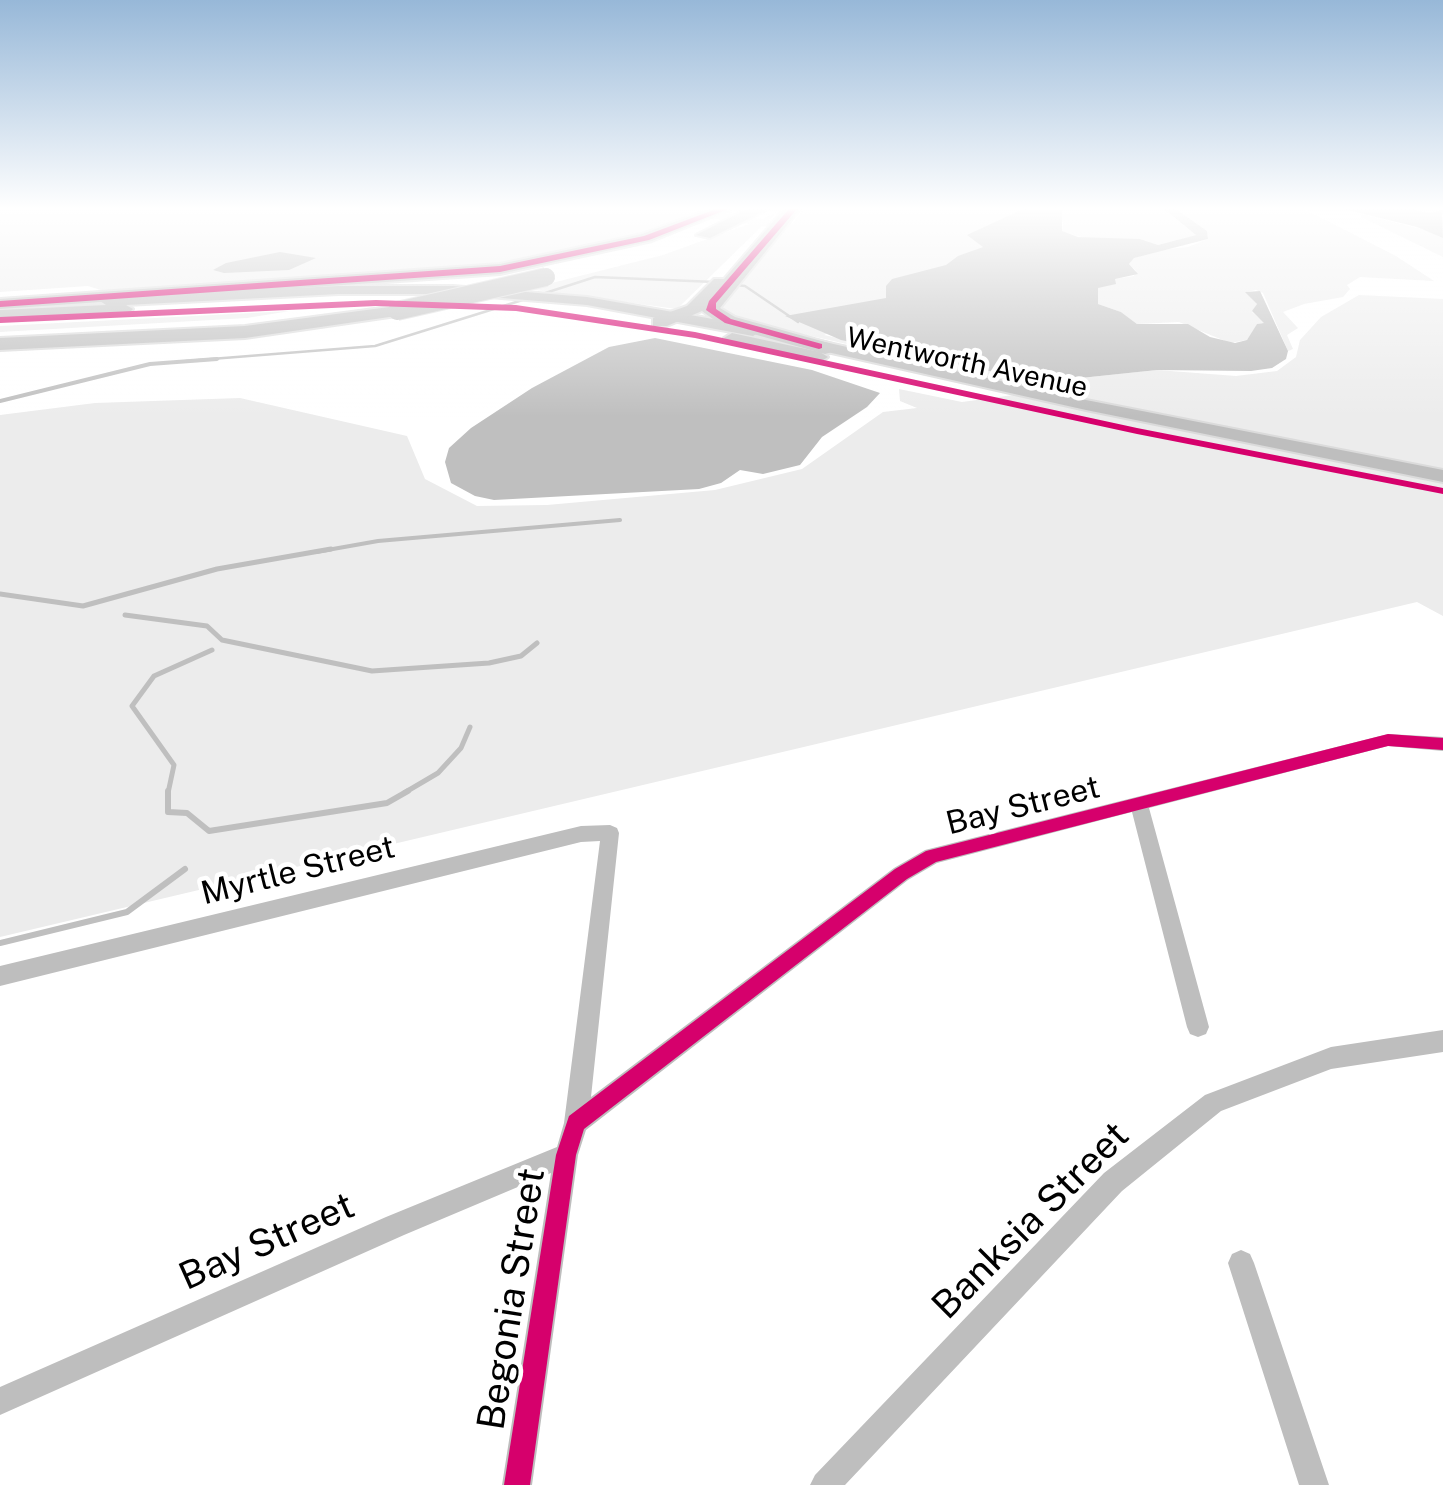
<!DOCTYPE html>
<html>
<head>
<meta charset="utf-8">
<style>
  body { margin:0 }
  canvas { display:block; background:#fff }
</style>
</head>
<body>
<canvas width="1443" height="1485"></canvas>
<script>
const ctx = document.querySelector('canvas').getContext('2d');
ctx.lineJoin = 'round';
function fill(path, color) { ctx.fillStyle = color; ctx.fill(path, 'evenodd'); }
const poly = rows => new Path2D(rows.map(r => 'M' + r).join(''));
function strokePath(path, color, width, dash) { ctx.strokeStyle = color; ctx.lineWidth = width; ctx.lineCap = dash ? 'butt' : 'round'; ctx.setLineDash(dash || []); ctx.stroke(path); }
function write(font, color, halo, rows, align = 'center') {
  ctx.font = font + ' "Public Sans",sans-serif'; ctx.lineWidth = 9; ctx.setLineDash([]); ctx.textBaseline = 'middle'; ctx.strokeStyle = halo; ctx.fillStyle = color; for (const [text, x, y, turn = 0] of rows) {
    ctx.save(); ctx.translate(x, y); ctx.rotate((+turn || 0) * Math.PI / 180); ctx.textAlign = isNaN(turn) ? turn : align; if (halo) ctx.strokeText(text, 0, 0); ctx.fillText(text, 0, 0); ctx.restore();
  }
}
const green = poly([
  [0,209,715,209,762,219,777,212,769,220,792,224,804,209,1164,209,1196,235,1158,245,1140,239,1094,240,1062,232,1063,222,824,335,1042,382,1157,370,1236,376,1277,371,1296,357,1300,340,1321,317,1359,295,1443,299,1443,616,1417,602,0,937,0,415,95,403,240,398,407,436,425,479,477,506,547,505,715,490,802,469,883,412,917,408,900,401,899,389,962,402,1050,390,727,317,716,309,785,230,762,226,677,309,528,289,663,255,749,224,700,217,637,237,524,262,107,292,88,286,0,292],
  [1176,209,1304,209,1396,256,1434,281,1360,277,1347,285,1350,289,1343,297,1304,304,1283,312,1298,328,1287,335,1293,349,1288,351,1263,293,1256,290,1246,292,1257,304,1252,312,1265,323,1257,324,1255,333,1247,340,1230,343,1179,322,1137,324,1121,312,1098,304,1097,288,1114,279,1134,276,1136,271,1129,264,1134,258,1159,250,1188,247,1208,239,1207,231],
  [1361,214,1433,232,1443,238,1443,257,1361,217],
  [290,311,247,318,0,332,0,326]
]);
const water = poly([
  [1023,209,1062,210,1062,231,1078,237,1140,239,1158,245,1196,235,1164,209,1176,209,1207,231,1208,239,1134,258,1129,264,1138,274,1115,279,1116,284,1098,288,1098,304,1121,312,1137,324,1188,324,1210,337,1235,343,1247,340,1257,324,1264,323,1252,311,1257,304,1245,292,1260,291,1288,351,1286,359,1272,368,1251,371,1157,370,1042,382,841,340,785,316,886,298,886,286,892,279,946,265,958,256,983,247,967,235],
  [1344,209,1412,209,1429,213,1442,210,1443,238,1417,227],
  [280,252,316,258,289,270,224,273,213,270,226,263],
  [655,338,812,370,880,393,867,407,822,437,800,465,763,474,740,470,721,483,699,489,494,500,475,496,451,483,445,462,449,448,471,428,532,388,609,347]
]);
const streamFar3 = poly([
  [736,285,745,286,798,322],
  [539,295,595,277,715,282],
  [186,361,375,346,529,298]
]);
const streamFar2 = poly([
  [0,401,150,364,217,359],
  [316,552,378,541,620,520]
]);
const streamFar1 = poly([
  [0,594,83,606,217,569,331,549],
  [125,615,207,626,222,640,372,671,489,663,521,656,537,643],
  [168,793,174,765,132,706,154,676,212,650],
  [404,793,438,773,461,748,470,727]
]);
const stream = poly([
  [168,791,168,812,187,813,209,831,387,803,408,791],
  [0,943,127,912,185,869]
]);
const street = poly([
  [1388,734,1443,737,1443,751,1388,746,1149,808,1209,1027,1206,1034,1198,1037,1190,1034,1187,1027,1132,812,937,863,908,880,586,1130,578,1155,532,1485,502,1485,551,1173,404,1235,0,1415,0,1387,386,1217,557,1147,564,1123,600,841,581,842,0,986,0,966,581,826,610,825,617,828,619,833,591,1097,894,868,925,850,1388,734],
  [1443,1030,1443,1052,1331,1069,1221,1111,1122,1191,845,1485,810,1485,815,1475,1104,1173,1205,1095,1331,1047,1443,1030],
  [1241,1250,1250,1254,1254,1263,1329,1485,1299,1485,1228,1263,1232,1254,1241,1250]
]);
const primary = poly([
  [338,286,453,286,587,297,753,326,761,331,753,336,587,305,453,294,338,294,126,305,133,309,130,312,0,320,0,310,106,305,100,301,107,297,338,286],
  [732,333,820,352,828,357,820,362,726,341,724,338,732,333],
  [802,337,1086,400,1443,470,1443,482,1086,410,796,345,796,339,802,337]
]);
const highway = poly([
  [709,209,731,209,652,241,500,274,0,309,0,299,500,264,642,234,709,209],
  [747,209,768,209,710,238,696,235,747,209],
  [784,209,800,209,720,308,735,317,832,344,832,352,825,354,721,325,702,311,667,326,653,326,653,318,687,306,714,279,724,279,784,209],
  [397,306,403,307,403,315,245,338,0,350,0,338,245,326,397,306]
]);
const highwayBridge = poly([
  [397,311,546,277]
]);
const cycleway = poly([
  [716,209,728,209,649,240,500,272,0,307,0,301,500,266,644,236,716,209],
  [789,209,797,209,716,303,716,309,731,319,822,344,822,348,819,349,725,323,706,310,709,301,789,209],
  [376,300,516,305,695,332,1137,428,1443,488,1443,494,1137,434,695,338,516,311,376,306,0,323,0,317,376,300],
  [1388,734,1443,738,1443,750,1388,746,936,862,907,879,584,1129,576,1155,530,1485,504,1485,556,1155,569,1116,895,869,926,851,1388,734]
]);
const farStreetnames = [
  ["Wentworth Avenue",967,363,12]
];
const streetNames = [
  ["Bay Street",1023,806,-14],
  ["Myrtle Street",298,871,-14]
];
const nearStreetnames = [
  ["Banksia Street",1031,1221,-45],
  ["Bay Street",267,1242,-24],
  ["Begonia Street",512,1299,-81]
];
fill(green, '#ececec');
fill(water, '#bfbfbf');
strokePath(streamFar3, '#bfbfbf', 2.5);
strokePath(streamFar2, '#bfbfbf', 4);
strokePath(streamFar1, '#bfbfbf', 5);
strokePath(stream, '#bfbfbf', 6);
strokePath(primary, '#dbdbdb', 4);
strokePath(highway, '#dbdbdb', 4);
fill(street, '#bebebe');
fill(primary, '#bebebe');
fill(highway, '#bebebe');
strokePath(highwayBridge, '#dbdbdb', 20, []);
strokePath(highwayBridge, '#bebebe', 18);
fill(cycleway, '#d6006c');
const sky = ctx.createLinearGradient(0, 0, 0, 417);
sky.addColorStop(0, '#97b8d8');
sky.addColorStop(0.5, '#fff');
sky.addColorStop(1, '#ffffff00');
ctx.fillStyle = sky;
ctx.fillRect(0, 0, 1443, 417);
write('28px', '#000', '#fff', farStreetnames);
write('32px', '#000', '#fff', streetNames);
write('38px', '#000', '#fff', nearStreetnames);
</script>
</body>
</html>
